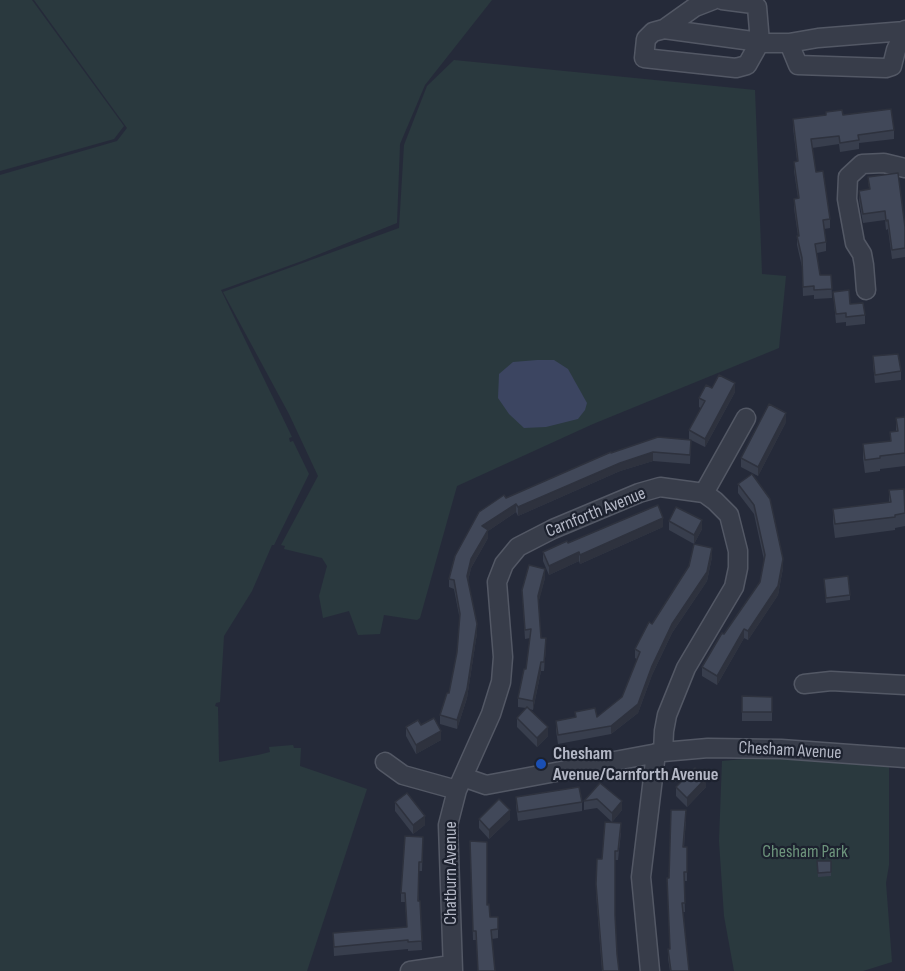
<!DOCTYPE html>
<html>
<head>
<meta charset="utf-8">
<style>
  body { margin:0 }
  canvas { display:block; background:#252a39 }
</style>
</head>
<body>
<canvas width="905" height="971"></canvas>
<script>
const ctx = document.querySelector('canvas').getContext('2d');
ctx.lineJoin = 'round';
function fill(path, color) { ctx.fillStyle = color; ctx.fill(path, 'evenodd'); }
const poly = rows => new Path2D(rows.map(r => 'M' + r).join(''));
function strokePath(path, color, width, dash) { ctx.strokeStyle = color; ctx.lineWidth = width; ctx.lineCap = dash ? 'butt' : 'round'; ctx.setLineDash(dash || []); ctx.stroke(path); }
function write(font, color, halo, rows, align = 'center') {
  ctx.font = font + ' "Sofia Sans Condensed",sans-serif'; ctx.lineWidth = 4.5; ctx.setLineDash([]); ctx.textBaseline = 'middle'; ctx.strokeStyle = halo; ctx.fillStyle = color; for (const [text, x, y, turn = 0] of rows) {
    ctx.save(); ctx.translate(x, y); ctx.rotate((+turn || 0) * Math.PI / 180); ctx.textAlign = isNaN(turn) ? turn : align; if (halo) ctx.strokeText(text, 0, 0); ctx.fillText(text, 0, 0); ctx.restore();
  }
}
const green = poly([
  [0,0,32,0,124,126,114,139,0,171],
  [34,0,492,0,425,85,400,144,397,223,302,261,221,290,292,437,289,438,290,442,293,441,309,474,274,545,272,545,252,591,224,636,220,702,216,703,215,706,218,707,219,762,258,755,270,752,269,747,293,745,294,748,301,748,300,766,367,789,307,971,0,971,0,175,117,141,127,128],
  [454,60,755,90,762,274,786,276,779,348,593,424,457,486,420,618,417,620,384,615,380,634,358,635,349,611,323,618,319,596,327,566,322,558,284,549,285,546,281,545,318,476,289,414,223,292,399,228,404,145,427,86],
  [777,756,889,765,889,865,886,883,892,962,863,971,734,971,724,916,719,841,722,761]
]);
const water = poly([
  [537,360,554,360,568,369,587,403,585,410,578,419,546,427,524,428,509,414,498,398,499,374,513,362]
]);
const minor = poly([
  [713,0,695,7,664,29,653,32,646,39,644,58,736,68,747,65,760,42,757,7,753,4,722,0],
  [664,29,767,43,789,43,818,38,905,31],
  [789,43,798,65,886,68,892,66,896,50,905,30],
  [866,290,864,265,862,254,855,243,847,199,848,177,862,164,884,163,905,168],
  [704,493,746,418],
  [804,684,831,681,905,685],
  [385,762,403,775,457,790],
  [463,777,486,785,663,752,708,748,781,749,905,758],
  [410,971,451,965],
  [453,971,448,825,457,790,491,714,501,682,503,657,497,582,504,564,518,547,553,529,639,493,660,487,704,493,715,501,729,515,738,551,738,568,734,587,686,668,667,715,664,731,663,752],
  [650,971,641,877,656,753]
]);
const wall = poly([
  [843,115,894,130,894,139,859,143,859,149,840,152,839,144,812,148,816,172,830,219,830,228,824,229,826,242,826,251,817,253,820,275,831,275,832,298,814,299,814,295,803,296,802,267,797,245,797,236,798,236,794,208,794,199,798,198,794,171,794,162,797,161,793,128,793,119],
  [868,177,905,227,905,257,892,259,888,229,886,230,885,220,863,223,859,200,859,191,869,189],
  [833,292,865,315,865,324,846,326,846,322,836,323],
  [873,356,901,371,901,380,875,383,873,365],
  [712,388,735,392,705,447,691,440,690,464,653,461,620,471,518,516,516,512,488,531,488,538,471,568,468,581,477,633,467,698,457,729,440,724,440,715,449,693,457,652,460,620,454,589,449,587,449,579,506,498,611,453,690,439,689,439,689,430,701,408,699,407,699,398],
  [904,405,905,466,880,469,880,471,865,473,863,458,863,444,890,441,890,432,896,431,896,418,904,417],
  [786,422,758,476,741,467,741,458],
  [752,474,783,568,778,595,748,640,744,638,717,685,702,676,702,667,760,582,764,560,754,514,738,493,738,484],
  [889,490,905,497,905,526,895,528,895,530,835,538,833,522,833,509,889,502],
  [669,521,702,529,694,544,669,530],
  [663,527,580,564,579,561,549,575,543,561,543,552,568,543],
  [712,557,707,581,672,633,652,675,638,713,611,734,558,744,556,730,556,721,575,718,575,712,597,717,622,697,637,659,635,658,635,649,652,624],
  [545,578,538,603,541,638,546,647,544,671,541,671,533,710,529,709,548,736,537,747,517,727,517,718,526,708,518,707,518,698,526,669,530,638,525,639,522,590],
  [824,579,850,595,850,600,826,603],
  [742,696,772,697,772,721,742,721],
  [421,725,441,740,416,754,406,736,406,727],
  [600,783,622,810,612,822,597,808,584,810,584,801],
  [676,787,706,787,687,807,676,796],
  [516,797,582,802,582,811,518,821,516,806],
  [395,802,425,825,413,834,395,811],
  [479,819,510,819,489,839,479,828],
  [686,819,684,847,687,847,687,881,684,881,685,912,683,912,689,971,670,971,668,958,668,949,670,949,669,878],
  [621,832,618,860,615,860,615,915,617,954,619,971,602,971,596,893,597,859,602,859],
  [423,837,422,871,419,871,419,901,422,950,408,951,408,949,334,956,333,933,407,927,405,902,401,902,401,893],
  [470,841,490,917,498,917,498,938,492,939,495,971,478,971,476,940,473,940],
  [817,861,831,872,831,876,818,877]
]);
const shadedWall = poly([
  [735,383,735,392,705,447,705,439],
  [786,413,786,422,758,476,758,467],
  [653,452,653,461,620,471,518,516,518,507,620,463],
  [516,504,516,512,488,531,488,538,471,568,467,585,467,576,471,559,482,526],
  [663,518,663,527,580,564,580,555],
  [702,520,702,529,694,544,694,535],
  [712,548,712,557,707,581,672,633,652,675,638,713,611,734,611,726,652,666,672,624],
  [579,552,579,561,549,575,549,566],
  [783,559,783,568,778,595,748,640,748,631],
  [545,569,545,578,538,605,538,596],
  [477,624,477,633,467,698,457,729,457,720],
  [744,629,744,638,717,685,717,676],
  [546,638,546,647,544,671,544,662],
  [541,662,541,671,533,710,533,701],
  [548,727,548,736,537,747,537,738],
  [441,731,441,740,416,754,416,745],
  [706,778,706,787,687,807,687,798],
  [622,801,622,810,612,822,612,813],
  [510,810,510,819,489,839,489,830],
  [425,816,425,825,413,834,413,825]
]);
const building = poly([
  [891,109,894,130,858,135,859,140,840,143,839,136,811,139,816,172,823,171,830,219,823,220,826,242,815,244,820,275,831,275,832,289,814,290,814,286,803,287,802,258,797,236,799,236,794,199,799,198,794,162,798,161,793,119,826,115,826,112,842,110,843,115,891,109],
  [898,173,905,227,905,248,892,250,888,220,886,221,885,211,863,214,859,191,870,189,868,177,898,173],
  [849,290,850,304,863,303,865,315,846,317,846,313,836,314,833,292,849,290],
  [898,354,901,371,875,375,873,356,898,354],
  [719,375,735,383,705,439,689,430,705,401,699,398,706,385,712,388,719,375],
  [769,404,786,413,758,467,741,458,769,404],
  [905,417,905,453,880,456,880,458,865,460,863,444,891,441,890,432,898,431,896,418,905,417],
  [658,437,691,440,690,455,653,452,620,463,518,507,516,504,482,526,488,530,471,559,467,576,477,624,467,689,457,720,440,715,447,693,449,693,457,652,460,614,454,580,449,579,455,556,479,512,504,495,506,498,611,452,611,453,658,437],
  [752,474,770,499,783,559,778,586,748,631,744,629,717,676,702,667,722,633,724,634,760,582,765,555,754,505,738,484,752,474],
  [904,489,905,513,895,515,895,517,835,524,833,509,891,502,889,490,904,489],
  [658,505,663,518,580,555,579,552,549,566,543,552,567,541,568,543,658,505],
  [676,507,702,520,694,535,669,521,676,507],
  [694,544,712,548,707,572,672,624,652,666,638,704,611,726,558,735,556,721,576,717,575,712,595,708,597,717,622,697,640,652,635,649,649,622,652,624,689,566,694,544],
  [529,565,545,569,538,596,541,638,546,638,544,662,541,662,533,701,518,698,524,669,526,669,531,629,525,630,522,590,529,565],
  [848,576,850,595,826,598,824,579,848,576],
  [742,696,772,697,772,712,742,712,742,696],
  [527,707,548,727,537,738,517,718,527,707],
  [434,718,441,731,416,745,406,727,418,720,421,725,434,718],
  [695,768,706,778,687,798,676,787,695,768],
  [600,783,622,801,612,813,597,799,584,801,600,783],
  [579,787,582,802,518,812,516,797,579,787],
  [407,793,425,816,413,825,395,802,407,793],
  [499,799,510,810,489,830,479,819,499,799],
  [671,810,686,810,683,847,687,847,687,872,684,872,685,903,682,903,689,971,671,971,668,949,670,949,667,878,669,878,671,810],
  [605,822,621,823,618,851,615,851,615,915,617,954,619,971,603,971,596,884,597,859,602,859,605,822],
  [405,836,423,837,422,862,419,862,418,901,420,901,422,941,408,942,408,940,334,947,333,933,407,927,405,893,401,893,405,836],
  [470,841,487,842,487,905,489,904,490,917,498,917,498,929,491,930,495,971,478,971,476,931,473,931,470,841],
  [817,861,831,861,831,872,818,873,817,861]
]);
const markers = [
  [541,764,6,"#1a4fb4"]
];
const streetNames = [
  ["Carnforth Avenue",596,513,-22],
  ["Chesham Avenue",790,751,3],
  ["Chatburn Avenue",451,873,-90]
];
const poiNames = [
  ["Chesham",553,754],
  ["Avenue/Carnforth Avenue",553,775]
];
const parkNames = [
  ["Chesham Park",805,852]
];
fill(green, '#2a393e');
fill(water, '#3c4561');
strokePath(minor, '#535865', 21);
strokePath(minor, '#383d4a', 18);
fill(wall, '#383e4d');
fill(shadedWall, '#2e323e');
fill(building, '#414859');
strokePath(building, '#2e323e', 1.5);
for (const [x, y, r, color] of markers) { const dot = new Path2D(); dot.arc(x, y, r, 0, 2 * Math.PI); ctx.fillStyle = color; ctx.fill(dot); strokePath(dot, '#1d222f', 2); }
write('18px', '#b4b8c6', '#1d222f', streetNames);
write('bold 18px', '#b4b8c6', '#1d222f', poiNames, 'left');
write('18px', '#6d947c', '#1d222f', parkNames);
</script>
</body>
</html>
